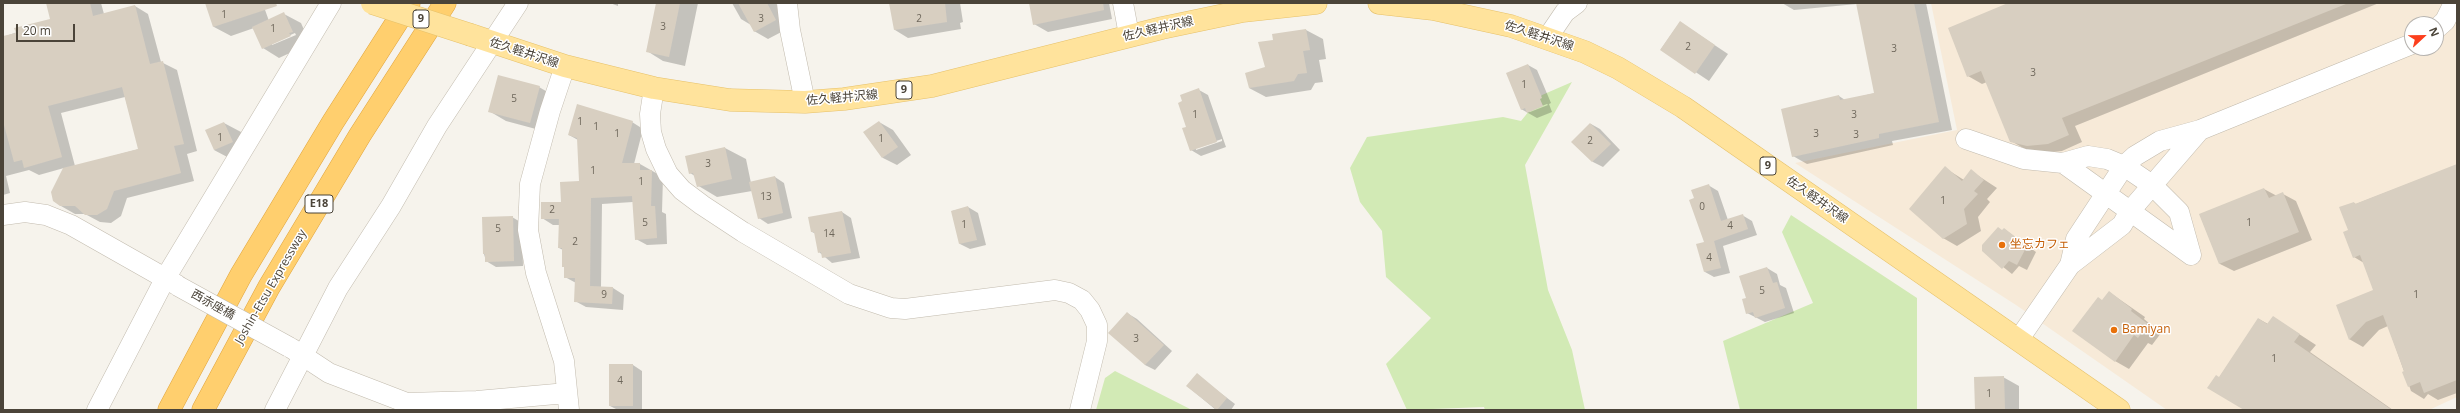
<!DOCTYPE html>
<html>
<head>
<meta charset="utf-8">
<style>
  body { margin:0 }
  #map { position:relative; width:2460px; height:413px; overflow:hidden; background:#f6f3ec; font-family:"Open Sans",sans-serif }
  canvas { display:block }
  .frame { position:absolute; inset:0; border:4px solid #4b4439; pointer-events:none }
  .north { position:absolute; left:2404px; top:16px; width:40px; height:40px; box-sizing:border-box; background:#fff; border:1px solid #b7b4b0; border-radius:50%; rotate:68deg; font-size:11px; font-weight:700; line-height:16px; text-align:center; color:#4b4439 }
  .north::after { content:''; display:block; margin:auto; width:14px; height:18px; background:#fc3f1d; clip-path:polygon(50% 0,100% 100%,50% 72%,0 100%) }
  .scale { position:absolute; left:16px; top:24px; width:59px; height:18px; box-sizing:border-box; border:2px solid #4b4439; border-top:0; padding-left:5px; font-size:12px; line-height:14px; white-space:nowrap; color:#4b4439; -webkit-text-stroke:3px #fff; paint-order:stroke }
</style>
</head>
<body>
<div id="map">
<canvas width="2460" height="413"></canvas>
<div class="frame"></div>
<div class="north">N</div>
<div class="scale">20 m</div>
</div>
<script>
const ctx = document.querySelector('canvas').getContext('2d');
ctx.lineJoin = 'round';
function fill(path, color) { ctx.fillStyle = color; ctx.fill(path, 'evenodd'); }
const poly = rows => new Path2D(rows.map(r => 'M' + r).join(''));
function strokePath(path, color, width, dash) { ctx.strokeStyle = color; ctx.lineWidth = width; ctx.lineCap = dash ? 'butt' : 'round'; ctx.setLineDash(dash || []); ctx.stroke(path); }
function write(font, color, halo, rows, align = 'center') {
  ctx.font = font + ' "Open Sans","Noto Sans JP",sans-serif'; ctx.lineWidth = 3; ctx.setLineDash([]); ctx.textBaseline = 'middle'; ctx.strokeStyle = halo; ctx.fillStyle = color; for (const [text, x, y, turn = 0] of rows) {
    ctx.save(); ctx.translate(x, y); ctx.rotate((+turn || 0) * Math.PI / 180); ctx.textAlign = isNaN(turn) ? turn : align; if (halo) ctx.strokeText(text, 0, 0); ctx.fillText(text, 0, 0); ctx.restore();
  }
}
const commercial = poly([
  [1931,3,2457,3,2457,397,2429,410,2167,410,2016,305,1795,163,1957,130],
  [2412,24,2436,24,2436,48,2412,48]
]);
const green = poly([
  [1572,82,1525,165,1548,290,1572,350,1585,410,1485,410,1484,407,1407,410,1386,364,1431,318,1386,277,1382,231,1360,202,1350,168,1367,137,1503,117,1521,121,1542,95],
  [1791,215,1917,298,1917,410,1740,410,1723,341,1813,303,1782,232],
  [1115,371,1192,410,1096,410,1105,378]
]);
const shadow = poly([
  [57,3,101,3,104,14,135,6,148,14,161,62,177,70,197,151,187,154,194,181,127,198,121,216,111,223,100,222,85,214,75,214,61,206,64,168,39,175,29,170,6,176,10,193,3,195,3,37,51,20],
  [125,97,139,149,75,166,61,113],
  [217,3,257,3,264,7,269,21,284,14,301,23,309,41,307,45,279,58,263,48,254,28,231,36,214,27,207,6],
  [295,33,296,35,272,45,272,43],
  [610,3,618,3,618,6],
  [657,3,698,3,685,66,663,61,647,51],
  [732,3,776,3,789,28,768,39,754,31,751,25,741,19],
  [890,3,960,3,963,22,960,23,961,29,908,38,895,30],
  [1030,3,1109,3,1112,19,1048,32,1034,24],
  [1782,3,1926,3,1952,130,1892,141,1893,145,1807,164,1793,156,1839,96,1845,100,1875,93,1857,4,1794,10],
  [2011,3,2379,3,2075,126,2082,142,2062,151,2041,153,2025,149,2011,141,1987,82,1982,84,1968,76],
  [1680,22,1728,54,1709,81,1661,49],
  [1306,30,1323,39,1326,59,1319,60,1323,82,1315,83,1311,90,1266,97,1249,88,1266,67,1274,41],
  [1528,65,1537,70,1551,103,1549,104,1552,112,1537,118,1521,109],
  [1547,104,1548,105,1530,112,1529,111],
  [539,87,556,97,547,132,506,121,489,111],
  [1199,90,1208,95,1226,147,1201,156,1191,150,1187,127],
  [1222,139,1222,141,1196,150,1196,148],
  [632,122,643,129,634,164,640,164,663,177,662,212,666,214,667,244,647,245,636,239,633,202,602,204,601,288,613,288,624,295,623,310,586,307,575,301,576,283,565,277,563,250,559,248,560,225,553,225,542,218,562,203,580,182,578,140,569,135],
  [879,122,893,130,911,155,897,165,883,158,865,132],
  [224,123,241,132,249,151,231,159,214,150],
  [1591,124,1600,129,1620,150,1603,167,1593,162,1572,142],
  [725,148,746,159,751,183,775,177,784,183,792,218,768,224,759,218,752,191,717,197,697,185,695,176,690,173,686,157],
  [2457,165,2457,393,2438,400,2428,394,2424,399,2411,391,2388,326,2379,330,2363,347,2349,339,2375,290,2364,263,2354,257,2350,231,2354,203,2356,204],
  [1945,168,1964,180,1971,171,1997,188,1987,199,1990,202,1978,217,1981,231,1957,246,1943,238],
  [1708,185,1718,191,1728,220,1742,215,1752,221,1757,235,1723,246,1730,273,1714,277,1705,272,1705,243,1695,199],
  [2264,189,2277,196,2283,194,2296,201,2312,240,2234,271,2220,264,2200,215],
  [968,207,978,213,986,245,970,249,960,244,952,211],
  [842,212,851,218,860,258,832,263,819,252,816,234,812,232],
  [512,217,522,223,523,266,496,267,486,261,484,254],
  [2004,229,2036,252,2027,270,2019,266,2012,274,1983,251],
  [1767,268,1777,274,1780,285,1786,288,1794,313,1765,322,1747,313,1747,299],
  [2109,292,2145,317,2144,319,2161,333,2152,345,2148,343,2129,369,2115,361,2103,301],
  [1127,313,1137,319,1172,351,1155,370,1145,365],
  [2273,317,2316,345,2310,352,2393,410,2245,410,2219,378,2259,319,2268,324],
  [633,365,642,371,642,410,618,410,610,406],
  [1197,375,1235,404,1231,410,1216,410,1187,386],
  [2003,377,2019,386,2019,410,1976,410]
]);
const building = poly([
  [46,3,90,3,93,16,135,5,150,64,163,61,184,144,174,146,181,173,114,191,107,209,97,215,85,215,75,206,60,206,53,201,51,192,63,168,138,149,122,87,48,106,62,157,24,168,22,160,14,162,3,121,3,36,16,33,14,28,50,19],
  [205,3,276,3,277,6,213,27],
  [656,3,680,3,669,57,646,52],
  [738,3,767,3,776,20,754,32],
  [889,3,945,3,947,22,894,30],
  [1029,3,1103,3,1104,10,1033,25],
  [1856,3,1914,3,1939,122,1879,134,1879,138,1792,157,1781,109,1839,95,1840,100,1874,93],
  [2008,3,2346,3,2346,4,2062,118,2069,135,2048,144,2027,146,2010,142,1981,71,1967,77,1948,28],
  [284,12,293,32,289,33,291,36,262,49,252,27],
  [1680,21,1715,45,1695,74,1660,50],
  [1306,29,1310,50,1303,51,1307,73,1298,74,1294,81,1249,88,1245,73,1265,67,1258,42,1273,40,1272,34],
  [1528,64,1542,98,1540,99,1543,106,1527,113,1525,108,1521,110,1506,73],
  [498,75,540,86,530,123,488,112],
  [1199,88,1217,142,1190,151,1182,128,1186,127,1178,103,1182,101,1180,95],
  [577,104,633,121,622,163,640,163,640,170,652,170,651,206,655,206,657,238,635,240,632,196,591,198,590,286,613,287,612,304,574,302,575,278,564,278,564,267,562,267,562,248,558,248,559,219,541,219,541,202,561,202,560,182,579,181,577,138,568,135],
  [879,121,898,147,882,158,863,132],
  [224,122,233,142,214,150,205,130],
  [1590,123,1611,144,1592,162,1571,142],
  [725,147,732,179,697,187,693,173,689,174,685,156],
  [2457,164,2457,380,2424,393,2420,382,2408,387,2402,372,2404,371,2383,315,2366,322,2349,340,2336,305,2373,290,2360,255,2353,258,2343,232,2348,230,2339,207,2354,202,2355,204],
  [1945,166,1962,181,1971,169,1984,180,1974,191,1978,194,1964,209,1967,224,1943,239,1909,209],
  [775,176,783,213,758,219,749,182],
  [1709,184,1721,221,1743,214,1748,229,1714,241,1721,268,1704,272,1696,244,1704,242,1689,200,1694,198,1691,190],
  [2264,188,2269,198,2283,192,2299,232,2219,264,2199,214],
  [968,206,977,240,959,244,951,211],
  [842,211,851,253,822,258,821,252,818,253,814,232,811,232,808,217],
  [513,216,514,261,485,262,485,254,483,254,482,217],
  [1998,227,2002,230,2004,228,2027,246,2017,265,2009,261,2002,269,1982,251,1982,245],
  [1767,267,1773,283,1777,282,1785,308,1755,318,1753,312,1746,314,1742,299,1746,298,1739,276],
  [2109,291,2132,309,2131,311,2148,324,2138,338,2134,335,2115,362,2072,331,2098,297,2102,300],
  [1127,312,1164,345,1145,365,1108,333],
  [2273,316,2300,334,2294,342,2392,410,2244,410,2207,388,2216,375,2219,377,2258,318,2267,324],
  [609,364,633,364,633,406,609,406],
  [1197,373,1227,398,1217,410,1186,386],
  [2004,376,2005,410,1975,410,1974,377]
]);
const minor = poly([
  [787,3,790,30,805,102],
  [1123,3,1129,35],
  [2436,29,2445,21,2454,3],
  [1548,37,1565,12,1577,3],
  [565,66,550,111,530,184,528,230,536,273,564,361,569,410],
  [654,88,650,114,651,132,656,149,668,174,682,190,702,205,743,232,849,294,891,308,905,309,1055,290,1069,293,1082,300,1090,310,1097,325,1097,341,1080,410],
  [1966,139,2024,159,2063,163,2088,156,2107,159,2124,166,2152,185,2179,212,2191,255],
  [2063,163,2191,255],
  [3,215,25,212,46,215,71,225,177,285],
  [2070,265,2122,225,2130,211,2200,130],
  [2019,339,2070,265,2076,239,2124,166,2135,156,2160,141,2200,130,2412,44],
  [291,348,329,373,407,403,477,401,567,393],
  [97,410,166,277,331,3],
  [275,410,338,288,391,206,437,126,518,3]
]);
const major = poly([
  [1379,3,1433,9,1511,26,1585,52,1618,68,1683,107,2119,410],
  [471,35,565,66,654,88,730,100,805,102,844,99,932,86,1162,28,1243,11,1316,3]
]);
const highway = poly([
  [169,410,241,275,333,122,409,3],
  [203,410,269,287,360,135,445,3]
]);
const minorBridge = poly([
  [178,286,289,347]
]);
const majorBridge = poly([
  [372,3,471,35]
]);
const markers = [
  [2002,245,4,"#e8710a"],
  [2114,330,4,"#e8710a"]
];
const numberNames = [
  ["1",224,15],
  ["3",761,19],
  ["2",919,19],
  ["3",663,27],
  ["1",273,29],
  ["2",1688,47],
  ["3",1894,49],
  ["3",2033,73],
  ["1",1524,85],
  ["5",514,99],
  ["1",1195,115],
  ["3",1854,115],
  ["1",580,122],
  ["1",596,127],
  ["1",617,134],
  ["3",1816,134],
  ["3",1856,135],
  ["1",220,138],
  ["1",881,139],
  ["2",1590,141],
  ["3",708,164],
  ["1",593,171],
  ["1",641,182],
  ["13",766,197],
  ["1",1943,201],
  ["0",1702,207],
  ["2",552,210],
  ["5",645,223],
  ["1",2249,223],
  ["1",964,225],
  ["4",1730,226],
  ["5",498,229],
  ["14",829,234],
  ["2",575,242],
  ["4",1709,258],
  ["5",1762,291],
  ["9",604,295],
  ["1",2416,295],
  ["3",1136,339],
  ["1",2274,359],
  ["4",620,381],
  ["1",1989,394]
];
const shields = [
  [421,19,16],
  [904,90,16],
  [1768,166,16],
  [319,204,28]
];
const shieldNames = [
  ["9",421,19],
  ["9",904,90],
  ["9",1768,166],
  ["E18",319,204]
];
const streetNames = [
  ["佐久軽井沢線",1158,29,-13],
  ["佐久軽井沢線",1539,36,18],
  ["佐久軽井沢線",524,53,18],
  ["佐久軽井沢線",842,98,-5],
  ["佐久軽井沢線",1817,200,35],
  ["Joshin-Etsu Expressway",271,287,-60],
  ["西赤座橋",213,305,29]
];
const foodNames = [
  ["坐忘カフェ",2010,245],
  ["Bamiyan",2122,330]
];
fill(commercial, '#f7ead8');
fill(green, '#d2eab5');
fill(shadow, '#0003');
fill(building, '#d8cfc1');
strokePath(minor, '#c2bbae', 21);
strokePath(major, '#e6c16a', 23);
strokePath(highway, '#e0a43c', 23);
strokePath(minor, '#fff', 20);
strokePath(major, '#ffe39c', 22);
strokePath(highway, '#ffcf6e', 22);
strokePath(minorBridge, '#c2bbae', 21, []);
strokePath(majorBridge, '#e6c16a', 23, []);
strokePath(minorBridge, '#fff', 20);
strokePath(majorBridge, '#ffe39c', 22);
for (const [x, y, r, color] of markers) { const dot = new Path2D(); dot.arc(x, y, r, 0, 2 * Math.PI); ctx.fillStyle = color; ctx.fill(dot); strokePath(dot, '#fff', 1.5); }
write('10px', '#6e675b', null, numberNames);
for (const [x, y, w] of shields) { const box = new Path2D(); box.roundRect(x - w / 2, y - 9, w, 18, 3); ctx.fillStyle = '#fff'; ctx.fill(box); strokePath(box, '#4b4439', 1); }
write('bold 11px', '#4b4439', null, shieldNames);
write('12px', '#4b4439', '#fff', streetNames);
write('12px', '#c56008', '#fff', foodNames, 'left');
</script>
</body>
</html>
